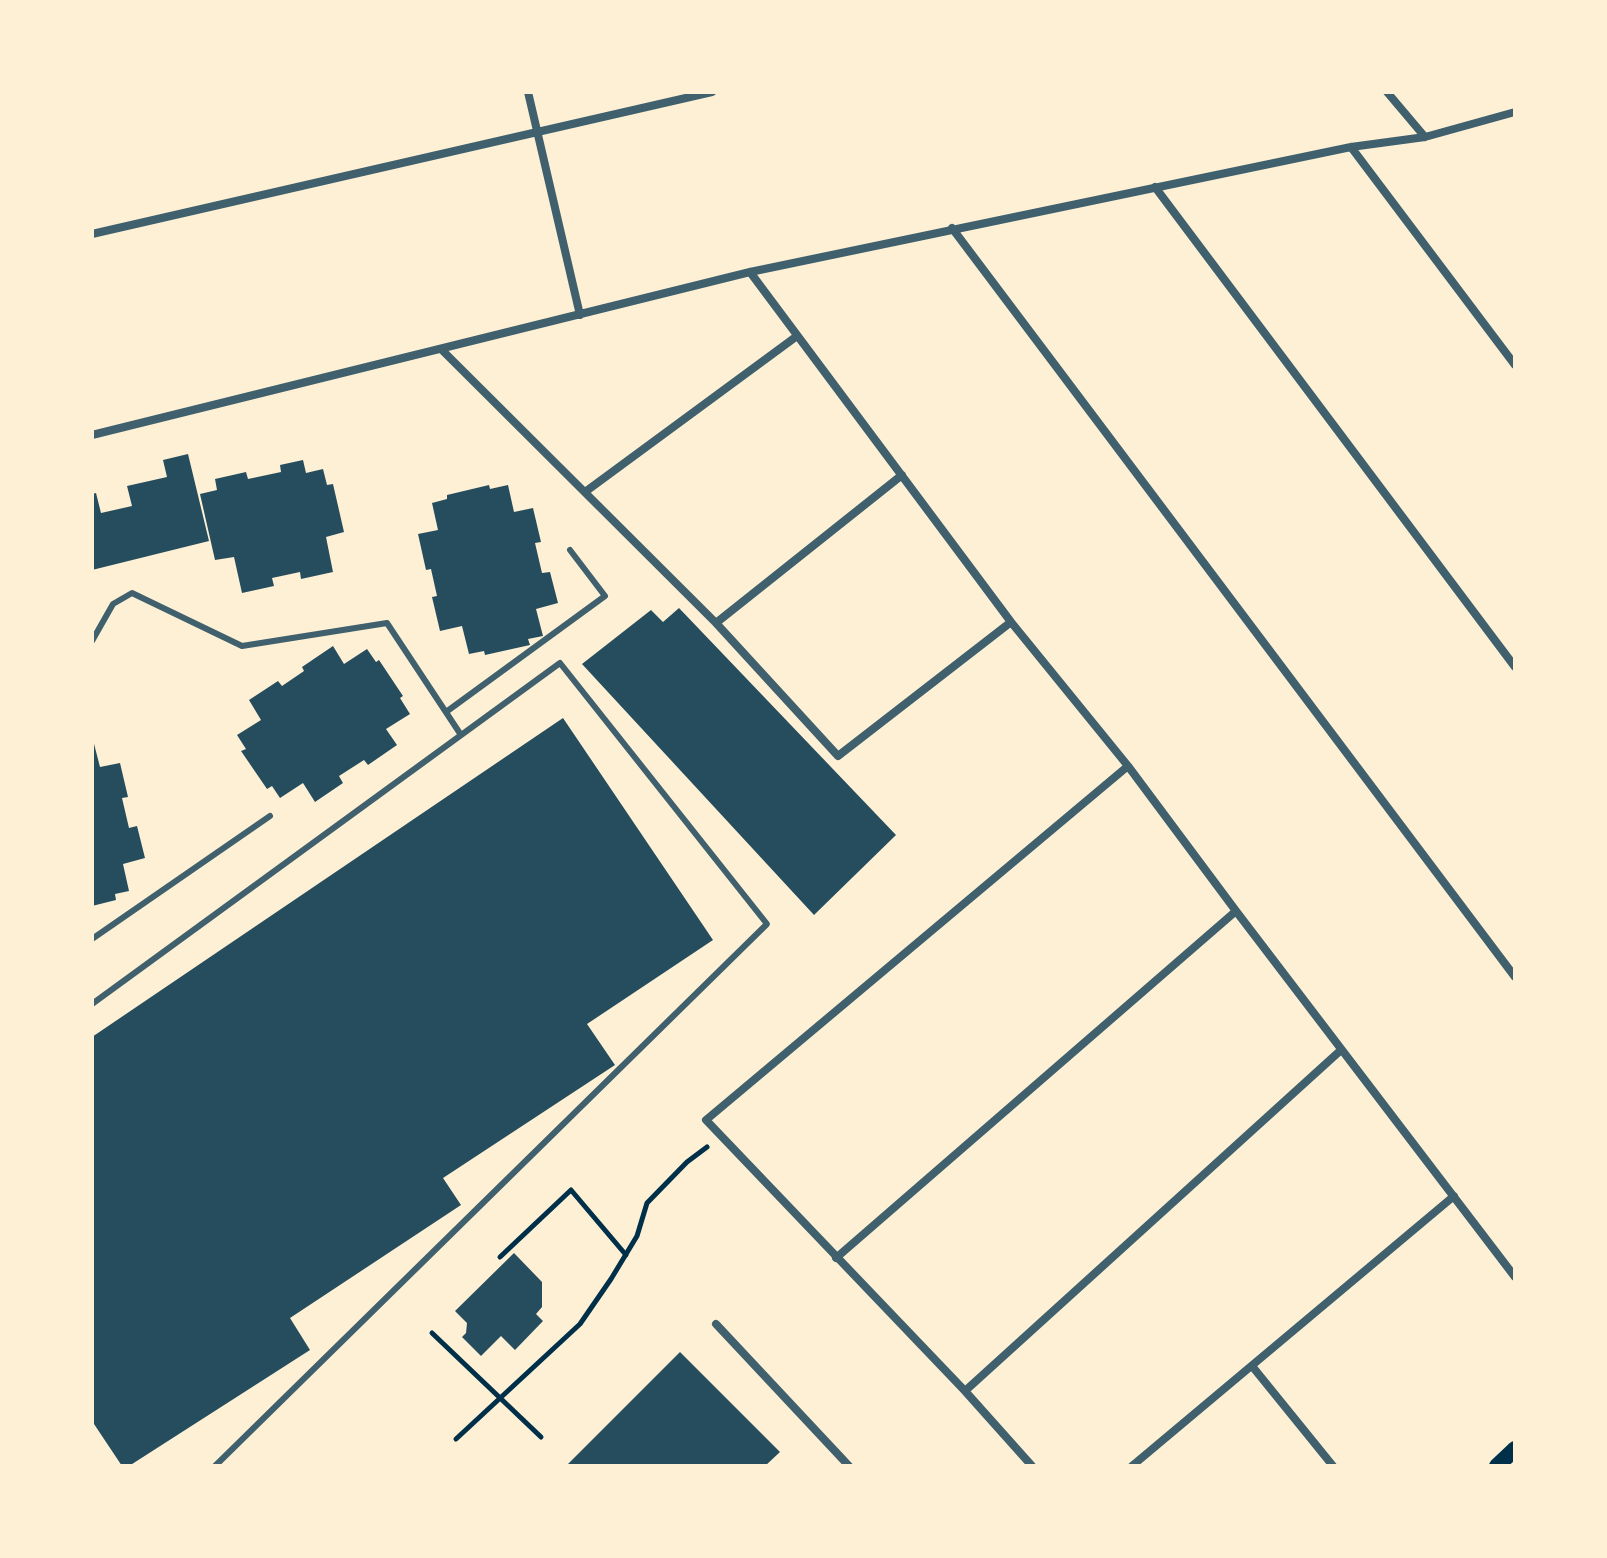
<!DOCTYPE html>
<html>
<head>
<meta charset="utf-8">
<style>
  body { margin:0 }
  #map { position:relative; width:1607px; height:1558px; overflow:hidden; background:#fdf0d5; font-family:Quicksand,sans-serif }
  canvas { display:block }
  .frame { position:absolute; inset:0; border:94px solid #fdf0d5; pointer-events:none }
</style>
</head>
<body>
<div id="map">
<canvas width="1607" height="1558"></canvas>
<div class="frame"></div>
</div>
<script>
const ctx = document.querySelector('canvas').getContext('2d');
ctx.lineJoin = 'round';
function fill(path, color) { ctx.fillStyle = color; ctx.fill(path, 'evenodd'); }
const poly = rows => new Path2D(rows.map(r => 'M' + r).join(''));
function strokePath(path, color, width, dash) { ctx.strokeStyle = color; ctx.lineWidth = width; ctx.lineCap = dash ? 'butt' : 'round'; ctx.setLineDash(dash || []); ctx.stroke(path); }
const building = poly([
  [188,454,209,541,92,570,92,494,96,493,101,513,132,506,127,486,167,477,163,460],
  [303,460,306,473,323,469,327,485,333,484,344,532,326,537,333,572,301,579,300,572,272,578,274,586,242,593,234,557,215,560,200,494,217,490,215,479,246,472,248,479,281,472,280,465],
  [489,485,490,489,508,485,514,512,533,508,541,542,535,543,542,573,550,572,558,603,536,609,543,636,528,639,530,645,485,655,484,651,469,654,462,626,440,631,432,597,437,596,431,569,426,570,418,534,438,530,432,503,447,499,447,495],
  [679,608,896,835,814,915,582,664,651,610,663,622],
  [333,646,344,664,367,649,376,662,379,660,403,696,400,698,410,714,386,729,397,745,368,765,364,760,339,776,343,783,315,802,303,783,280,798,272,786,267,789,241,751,246,749,237,735,261,720,249,700,278,681,282,686,304,671,302,667],
  [563,718,713,940,587,1024,615,1065,443,1178,461,1205,290,1318,310,1350,129,1466,122,1466,92,1421,92,1037],
  [92,736,100,767,120,763,128,797,122,798,129,828,137,826,145,858,123,864,129,891,115,894,116,900,92,906],
  [514,1253,542,1282,542,1307,536,1314,543,1321,515,1350,501,1336,481,1356,462,1337,466,1333,467,1323,455,1311],
  [680,1352,780,1452,765,1466,566,1466]
]);
const path = poly([
  [500,1257,571,1190,626,1255],
  [432,1333,541,1437],
  [456,1439,580,1324,611,1279,637,1236,647,1203,687,1162,707,1147]
]);
const service = poly([
  [92,641,113,604,132,593,242,646,387,623,461,735],
  [446,712,605,596,570,550],
  [92,939,270,816],
  [92,1004,560,663,767,924,215,1466]
]);
const minor = poly([
  [528,92,580,315],
  [1387,92,1425,137],
  [1351,147,1515,365],
  [1155,187,1515,667],
  [952,228,1515,977],
  [92,234,712,92],
  [750,272,1011,622,1128,766,1236,911,1515,1277],
  [442,350,716,623,838,756,1011,622],
  [92,435,750,272,1351,147,1425,137,1515,112],
  [585,492,797,336],
  [716,623,902,475],
  [836,1258,1236,911],
  [716,1324,849,1466],
  [1252,1366,1333,1466],
  [965,1391,1341,1050],
  [1032,1466,965,1391,706,1120,1128,766],
  [1132,1466,1454,1196]
]);
const secondary = poly([
  [1497,1466,1515,1449]
]);
fill(building, '#264d5e');
strokePath(path, '#003049', 5);
strokePath(service, '#3f606c', 6);
strokePath(minor, '#3f606c', 8);
strokePath(secondary, '#003049', 16);
</script>
</body>
</html>
